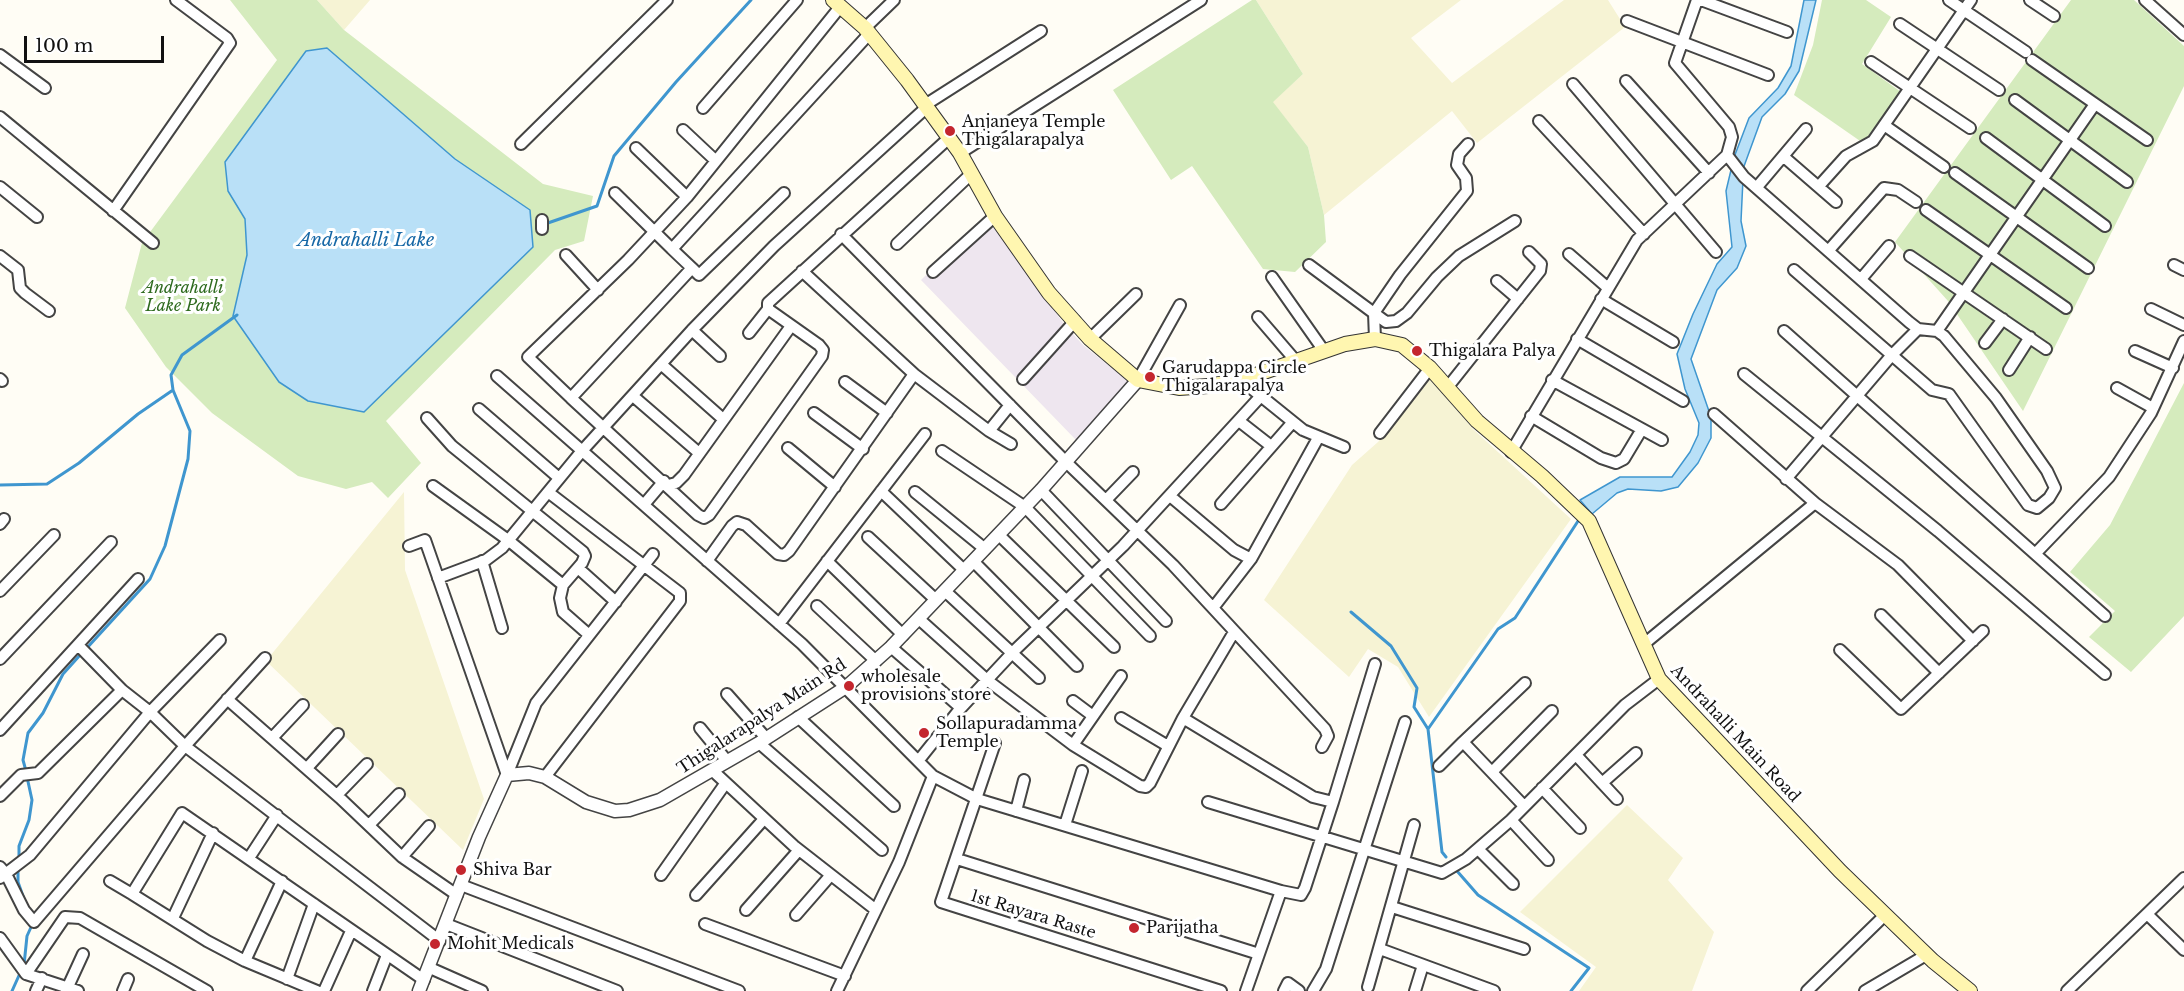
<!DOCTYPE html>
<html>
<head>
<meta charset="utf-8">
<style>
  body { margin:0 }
  #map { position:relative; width:2184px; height:991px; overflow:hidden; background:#fffdf5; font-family:"Libre Baskerville",serif }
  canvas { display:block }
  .scale { position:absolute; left:24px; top:36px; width:140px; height:27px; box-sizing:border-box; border:3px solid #111; border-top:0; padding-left:8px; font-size:18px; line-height:21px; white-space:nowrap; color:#111; -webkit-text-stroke:4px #fff; paint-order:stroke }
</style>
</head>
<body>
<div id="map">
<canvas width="2184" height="991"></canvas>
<div class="scale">100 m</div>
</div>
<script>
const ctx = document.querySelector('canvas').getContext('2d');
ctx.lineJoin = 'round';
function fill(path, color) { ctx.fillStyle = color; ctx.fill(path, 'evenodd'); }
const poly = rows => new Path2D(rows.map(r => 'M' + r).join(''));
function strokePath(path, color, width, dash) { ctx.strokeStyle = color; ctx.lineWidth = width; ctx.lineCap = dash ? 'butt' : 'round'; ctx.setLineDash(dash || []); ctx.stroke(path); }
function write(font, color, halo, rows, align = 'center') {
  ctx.font = font + ' "Libre Baskerville",serif'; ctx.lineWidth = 6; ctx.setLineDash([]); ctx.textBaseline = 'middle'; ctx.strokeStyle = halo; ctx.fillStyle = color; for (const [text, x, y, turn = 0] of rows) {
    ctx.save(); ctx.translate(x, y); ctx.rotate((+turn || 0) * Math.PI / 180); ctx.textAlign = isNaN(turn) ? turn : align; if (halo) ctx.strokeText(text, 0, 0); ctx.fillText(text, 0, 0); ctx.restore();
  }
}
const industrial = poly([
  [986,216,1064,324,1083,345,1129,382,1077,441,921,280]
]);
const farmland = poly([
  [317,0,370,0,344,30],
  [1256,0,1461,0,1411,38,1452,83,1564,0,1608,0,1625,27,1477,143,1452,111,1324,215,1308,147,1272,102,1303,74],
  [1430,379,1474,430,1571,519,1429,717,1398,667,1368,649,1349,677,1264,600,1352,465,1378,442],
  [404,492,405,570,484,799,463,850,266,661],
  [1627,805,1683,858,1668,880,1714,932,1692,991,1579,991,1596,967,1520,912]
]);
const green = poly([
  [230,0,317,0,344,30,543,184,593,196,584,241,555,250,386,421,421,463,388,498,372,482,346,489,298,476,212,413,166,367,125,308,142,243,277,60],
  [326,48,455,159,530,210,533,247,233,316,247,255,245,219],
  [1252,0,1256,0,1303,74,1273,102,1308,147,1324,215,1326,242,1295,272,1263,269,1192,166,1171,180,1113,90],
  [1822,0,1866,0,1891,17,1862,64,1901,92,1863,143,1794,95,1813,45],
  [2071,0,2134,0,2184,46,2184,86,2023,411,1948,301,1895,242],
  [2184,383,2184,616,2131,672,2089,637,2115,611,2070,572,2110,525]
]);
const water = poly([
  [1804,0,1816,0,1799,71,1785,94,1762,117,1743,169,1733,160,1749,118,1778,88,1791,66,1804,0],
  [327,48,455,159,530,210,533,247,364,412,308,401,279,382,233,316,247,255,245,219,228,191,225,162,306,51,327,48],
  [1731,170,1743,179,1741,221,1746,246,1737,268,1717,290,1691,359,1711,417,1711,438,1698,463,1678,487,1661,491,1628,489,1617,493,1592,514,1580,500,1620,477,1672,477,1690,452,1698,435,1699,423,1685,389,1677,354,1693,314,1717,264,1732,247,1726,191,1731,170]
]);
const stream = poly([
  [545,224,597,206,614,156,676,82,751,0],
  [0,485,47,484,79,463,138,414,173,390,171,375,182,355,237,315],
  [1351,612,1391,646,1417,688,1414,707,1428,729,1442,852,1446,857],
  [86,649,150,579,165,546,188,459,190,431,173,390],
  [1428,729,1498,629,1515,618,1580,518],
  [26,771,23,760,28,733,43,713,63,674,81,654],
  [19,861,19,846,29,820,32,800,27,777],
  [18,867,18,882,24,899],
  [1457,871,1478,895,1589,968,1571,991],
  [24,965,27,936,32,925],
  [12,991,21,971]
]);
const minor = poly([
  [1701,0,1787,32],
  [1949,0,2026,52],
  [2030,0,2054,16],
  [2145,0,2184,35],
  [840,7,687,197,628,260,528,357,571,398,692,268,672,249,869,34],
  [1627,21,1768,75],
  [1900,24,1999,90],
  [865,28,894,0],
  [0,55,45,88],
  [2032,60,2147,140],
  [1871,62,1970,128],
  [1626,81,1709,173],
  [1573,84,1716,252],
  [2015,100,2127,182],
  [925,105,1041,31],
  [703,108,797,0],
  [0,117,153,243],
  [1539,121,1644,234],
  [1884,125,1944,167],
  [683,130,716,161],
  [1986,138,2105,226],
  [521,144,667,0],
  [636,148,687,197],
  [960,153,1201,0],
  [1727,155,1744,177,1909,322,1918,329,1937,331,1944,336,1996,398,2047,471,2055,488,2049,498,2037,508,2028,505,1949,394,1932,390,1794,270],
  [1784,157,1836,202],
  [1955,173,2088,268],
  [1819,186,1846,156,1873,141,1971,0],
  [0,187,37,217],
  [1757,187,1806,129],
  [615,193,672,249],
  [1926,210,2066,308],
  [113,211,230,43,227,38,176,0],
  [542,220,542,229],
  [841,234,1066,462,1173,565,1325,729,1328,736,1322,747],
  [897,244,971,174],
  [1829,250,1884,188,1898,190,1916,202],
  [1569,254,1608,288],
  [566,255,598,290],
  [0,256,18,270,20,288,25,293,49,311],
  [1910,256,2046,349],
  [1309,265,1386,322,1396,321,1407,313,1437,277,1459,256,1515,221],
  [2174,265,2184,270],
  [692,268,699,275,784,193],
  [933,272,995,216],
  [1272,277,1324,351],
  [1861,279,1889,246],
  [1497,281,1518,299],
  [1601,299,1673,342],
  [2151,309,2184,325],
  [1258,317,1295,360],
  [692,330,720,356],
  [1784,331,2105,616],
  [1937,331,2095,104],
  [749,333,768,309],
  [1090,339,1136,294],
  [1375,339,1374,313,1400,275,1467,191,1466,178,1457,165,1459,154,1468,144],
  [1577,339,1683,401],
  [1985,343,2003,319],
  [2135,351,2173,368],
  [661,364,723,419],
  [2009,370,2030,337],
  [914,374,989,431,1010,405],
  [1744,374,1938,531,2105,674],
  [497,376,802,644,933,776,977,799,1281,891],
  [0,379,2,381],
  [1023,379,1075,321],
  [1138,380,1180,305],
  [1241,380,1303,430,1344,447],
  [1552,380,1662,440],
  [845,382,887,413],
  [1447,388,1540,271,1541,264,1529,252],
  [2117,388,2153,408],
  [633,396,699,453],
  [571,398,698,515,704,518,709,515,822,356,823,350,819,345,768,309,768,303,949,138],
  [479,409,559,478],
  [814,413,863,449],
  [1714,414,1815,503],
  [1531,416,1601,458,1616,463,1624,459,1642,429],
  [427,418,452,446,583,552,585,556,582,563,563,585,560,598,563,612,588,634],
  [1239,421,1271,446],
  [989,431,1011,444],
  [1380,433,1430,368],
  [788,448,835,487],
  [942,451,1025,507,1150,636],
  [1511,452,1637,240,1727,155,1732,137,1729,127,1675,63,1697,0],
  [1786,479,1891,356,1918,329],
  [668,485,676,483,684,475,791,326],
  [433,486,508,540,563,585],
  [1041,490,1166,621],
  [881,491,964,570],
  [915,492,985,549],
  [1170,496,1234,550,1251,559],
  [1106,500,1133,472],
  [647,501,664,481],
  [1221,504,1292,423],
  [0,524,4,519],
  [999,535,1114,647],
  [868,537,936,600],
  [409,546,425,540,507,775],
  [2035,554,2109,477,2151,413,2184,341],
  [482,561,502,628],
  [707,561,732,526,737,522,746,525,778,554,784,555,789,551,914,374,802,271],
  [827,561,903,635],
  [973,561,1077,666],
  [578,568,616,602],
  [438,578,486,560,502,548,581,452,692,330,774,246,927,107],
  [0,591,54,535],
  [945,591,1039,678],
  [817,606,876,661],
  [1213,608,1251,559,1318,438],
  [1881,615,1939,673],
  [919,619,987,680,1073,745,1140,786,1146,787,1150,783,1183,718],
  [779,624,925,434],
  [1234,632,1183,718,1313,797,1333,802,1305,888,1301,895,1281,891,1246,991],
  [220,640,150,712,185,746,265,658],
  [1644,644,1815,503,1898,565,1973,641],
  [891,647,961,708],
  [1840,650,1901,709,1983,631],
  [0,659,111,542],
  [727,694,766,738],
  [227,699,340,798,402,857,457,895],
  [1073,701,1093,716],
  [798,717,894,806],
  [1121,718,1168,746],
  [700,728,727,761],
  [0,730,138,579],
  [272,738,303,705],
  [1463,742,1525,683],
  [759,743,882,850],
  [995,743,941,902,1221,991],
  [1073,745,1121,676],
  [1576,755,1617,799],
  [919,760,959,710,1014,651,1123,546,1260,397],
  [1439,766,1463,742,1524,806],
  [307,768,338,734],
  [712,770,794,846,876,910],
  [1492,772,1552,711],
  [507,775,536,703,653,554],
  [545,777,680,601,680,593,548,492],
  [1602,783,1636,753],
  [1542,788,1580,828],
  [337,795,367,764],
  [0,796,21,775,38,773,122,690],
  [1208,802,1442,873,1466,859,1511,820,1625,705,1659,679],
  [1333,802,1375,664],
  [1016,811,1024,780],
  [1511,820,1548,860],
  [369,825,399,794],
  [1065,825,1082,771],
  [1478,849,1513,884],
  [402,857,429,826],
  [249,858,277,815],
  [957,859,1259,954],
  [0,867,6,874,24,910,34,922,185,746,440,941],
  [661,875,725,784],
  [0,878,30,855,150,712,122,690,78,645],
  [110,881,132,894],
  [461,885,739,991],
  [696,895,764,819],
  [1392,907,1524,949],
  [746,910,799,850],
  [2147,914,2184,950],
  [796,915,830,876],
  [173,918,213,833],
  [446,924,617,991],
  [705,924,845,976],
  [0,938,26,974,78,991],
  [1380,949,1494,991],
  [245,961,282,881],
  [430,968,482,991],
  [26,974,65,917,80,918,207,991],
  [287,979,314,904],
  [1368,987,1414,825],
  [36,991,42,978],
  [66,991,83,954],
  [123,991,128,979],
  [317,991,245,961,207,941,132,894,182,813,424,980],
  [324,991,351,931],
  [373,991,387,955],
  [837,991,899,862,933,776],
  [1284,991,1288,983,1299,991],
  [1313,991,1326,969,1405,722],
  [1415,991,1423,965],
  [1807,991,1885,915],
  [1865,991,1926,955],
  [2067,991,2184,878]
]);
const tertiary = poly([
  [419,991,479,837,507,775,529,773,545,777,586,802,615,811,629,810,660,800,759,743,846,687,891,647,1041,490,1138,380]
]);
const secondary = poly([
  [833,0,865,28,907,80,960,153,995,216,1049,293,1090,339,1138,380,1179,388,1208,386,1241,380,1345,344,1375,339,1402,345,1430,368,1477,421,1542,476,1589,521,1659,679,1840,871,1933,961,1970,991]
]);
const markers = [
  [950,131,6,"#c4262e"],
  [1417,351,6,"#c4262e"],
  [1150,377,6,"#c4262e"],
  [849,686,6,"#c4262e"],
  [924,733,6,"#c4262e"],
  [461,870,6,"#c4262e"],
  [1134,928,6,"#c4262e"],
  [435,944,6,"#c4262e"]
];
const poiNames = [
  ["Anjaneya Temple",962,122],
  ["Thigalarapalya",962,140],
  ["Thigalara Palya",1429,351],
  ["Garudappa Circle",1162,368],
  ["Thigalarapalya",1162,386],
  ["wholesale",861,677],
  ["provisions store",861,695],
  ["Sollapuradamma",936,724],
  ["Temple",936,742],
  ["Shiva Bar",473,870],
  ["Parijatha",1146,928],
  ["Mohit Medicals",447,944]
];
const parkNames = [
  ["Andrahalli",183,288],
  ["Lake Park",183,306]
];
const streetNames = [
  ["Thigalarapalya Main Rd",762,717,-33],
  ["Andrahalli Main Road",1735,734,47],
  ["1st Rayara Raste",1033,915,17]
];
const waterNames = [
  ["Andrahalli Lake",366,241]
];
fill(industrial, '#eee6ef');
fill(farmland, '#f6f3d4');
fill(green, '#d5ebbd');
fill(water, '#b9e0f7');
strokePath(water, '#3f96cf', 1.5);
strokePath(stream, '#3f96cf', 3);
strokePath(minor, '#444', 14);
strokePath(tertiary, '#444', 15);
strokePath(secondary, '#333', 16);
strokePath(minor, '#fff', 10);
strokePath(tertiary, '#fff', 12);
strokePath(secondary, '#fff6b0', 14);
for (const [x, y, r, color] of markers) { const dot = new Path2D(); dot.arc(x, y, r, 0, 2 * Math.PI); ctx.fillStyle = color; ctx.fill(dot); strokePath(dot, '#fff', 2); }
write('16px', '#111', '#fff', poiNames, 'left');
write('italic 16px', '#2f6b1f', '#fff', parkNames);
write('16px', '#111', '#fff', streetNames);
write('italic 18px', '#1768a6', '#fff', waterNames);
</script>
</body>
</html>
